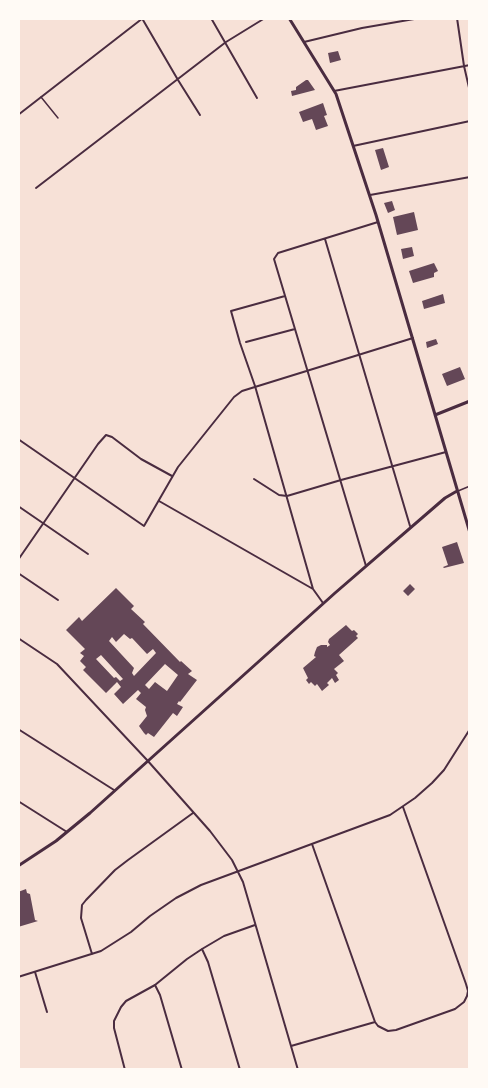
<!DOCTYPE html>
<html>
<head>
<meta charset="utf-8">
<style>
  body { margin:0 }
  #map { position:relative; width:488px; height:1088px; overflow:hidden; background:#f7e1d7; font-family:Lato,sans-serif }
  canvas { display:block }
  .frame { position:absolute; inset:0; border:20px solid #fffaf5; pointer-events:none }
</style>
</head>
<body>
<div id="map">
<canvas width="488" height="1088"></canvas>
<div class="frame"></div>
</div>
<script>
const ctx = document.querySelector('canvas').getContext('2d');
ctx.lineJoin = 'round';
function fill(path, color) { ctx.fillStyle = color; ctx.fill(path, 'evenodd'); }
const poly = rows => new Path2D(rows.map(r => 'M' + r).join(''));
function strokePath(path, color, width, dash) { ctx.strokeStyle = color; ctx.lineWidth = width; ctx.lineCap = dash ? 'butt' : 'round'; ctx.setLineDash(dash || []); ctx.stroke(path); }
const building = poly([
  [338,51,341,60,330,63,328,53],
  [306,80,308,80,315,90,292,96,291,91,296,90,296,87],
  [323,103,327,115,324,116,328,126,316,130,312,119,303,122,299,112],
  [383,148,389,167,381,170,375,150],
  [392,201,395,210,388,213,384,203],
  [414,212,418,230,397,235,393,217],
  [412,247,414,256,403,259,401,249],
  [434,263,438,271,434,273,434,277,413,283,409,271],
  [443,294,445,303,424,309,422,301],
  [436,339,438,344,427,348,426,342],
  [460,367,465,379,447,386,442,374],
  [457,542,464,563,444,568,443,567,448,565,442,547],
  [410,584,415,589,408,596,403,591],
  [116,588,134,606,131,609,145,622,143,624,180,662,181,661,192,671,188,674,197,680,180,702,179,701,177,704,183,707,177,716,173,713,154,737,148,733,146,735,144,733,139,726,147,716,145,710,146,707,136,699,141,693,138,690,123,704,114,694,121,687,117,682,106,693,83,670,86,667,80,661,84,656,80,653,85,649,66,630,79,617,82,621],
  [124,634,130,639,132,638,147,654,153,649,156,653,134,676,132,673,134,668,109,641,112,637,116,642],
  [101,655,123,679,120,681,116,677,114,678,96,659],
  [165,664,178,675,167,691,155,682,149,689,145,685],
  [346,625,352,631,354,630,358,634,356,636,358,638,339,655,344,661,334,669,338,673,336,675,339,680,335,683,332,678,327,683,329,685,322,691,317,684,315,686,311,682,309,684,306,680,308,678,303,668,316,657,314,656,315,652,317,647,321,645,327,645,327,647,330,645,328,642,329,639],
  [26,889,27,893,30,894,35,920,38,921,18,927,18,892]
]);
const service = poly([
  [41,97,58,118],
  [458,491,470,486]
]);
const minor = poly([
  [211,18,257,98],
  [457,18,464,66,470,92],
  [143,20,178,80,200,115],
  [304,42,362,28,420,18],
  [334,91,470,65],
  [18,115,143,18],
  [353,146,470,121],
  [36,188,226,42,265,18],
  [370,195,470,177],
  [325,239,410,526],
  [285,296,231,311,240,343,255,386,313,589,323,603],
  [246,342,295,329],
  [18,439,144,526,178,467,234,397,242,391,413,338],
  [254,479,279,495,287,496,341,480,446,452],
  [159,501,313,589],
  [18,506,88,554],
  [18,560,98,444,106,435,112,437,141,459,172,476],
  [366,566,274,259,278,253,378,222],
  [18,573,58,600],
  [18,638,57,664,147,760,210,831,232,860,243,882,298,1070],
  [18,729,114,790],
  [18,801,67,832],
  [312,844,375,1022,378,1026,388,1031,396,1030,455,1009,464,1002,467,996,468,991,466,984,403,807],
  [202,949,208,962,240,1070],
  [92,954,81,918,82,905,86,900,115,870,128,860,193,813],
  [35,972,47,1012],
  [18,977,101,951,131,932,150,916,176,898,201,885,390,815,415,798,432,783,444,770,470,729],
  [155,985,160,995,182,1070],
  [291,1046,375,1022],
  [125,1070,114,1028,114,1021,121,1007,126,1001,155,985,187,959,202,949,224,936,255,925]
]);
const tertiary = poly([
  [289,18,336,94,376,215,470,533],
  [435,415,470,401],
  [18,866,56,841,90,813,335,593,445,498,457,491]
]);
fill(building, '#644757');
strokePath(service, '#4a2c40', 1.5);
strokePath(minor, '#4a2c40', 2);
strokePath(tertiary, '#4a2c40', 3);
</script>
</body>
</html>
